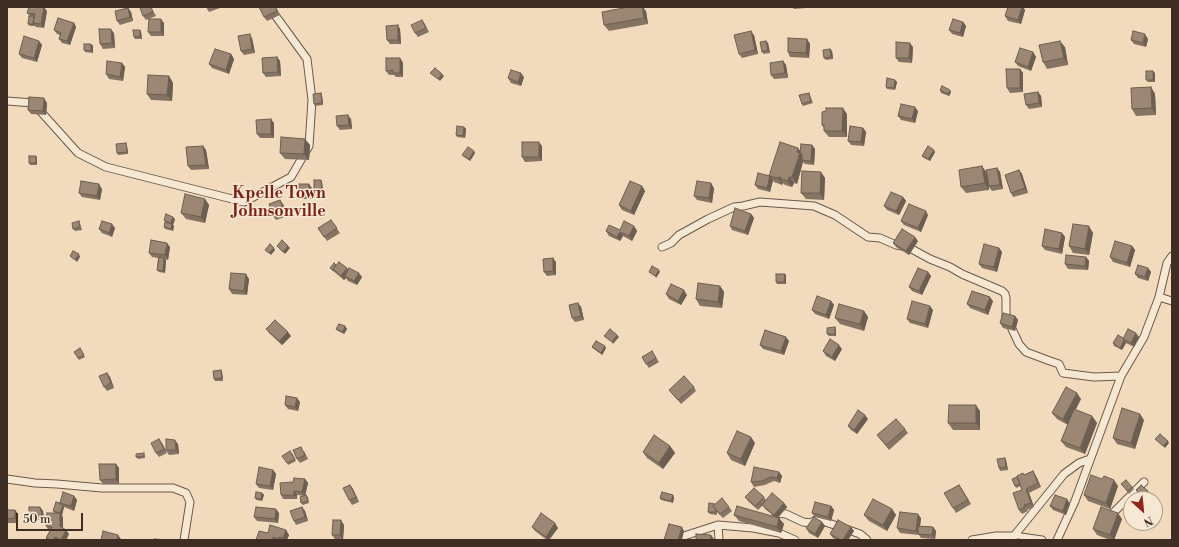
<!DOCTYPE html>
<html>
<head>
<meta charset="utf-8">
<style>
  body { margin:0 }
  #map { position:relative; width:1179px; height:547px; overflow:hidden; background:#f2dbbd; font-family:"Libre Bodoni",serif }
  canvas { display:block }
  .frame { position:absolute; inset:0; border:8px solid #3d2d22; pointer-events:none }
  .north { position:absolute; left:1123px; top:491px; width:40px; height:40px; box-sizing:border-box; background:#f7e8d4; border:1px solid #ad9d8d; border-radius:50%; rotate:153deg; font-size:11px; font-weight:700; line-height:16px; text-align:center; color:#3d2d22 }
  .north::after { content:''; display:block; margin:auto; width:14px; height:18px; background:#8f2418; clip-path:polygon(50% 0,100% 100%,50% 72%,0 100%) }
  .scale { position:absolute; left:16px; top:513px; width:67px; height:18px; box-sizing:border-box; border:2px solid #3d2d22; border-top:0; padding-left:5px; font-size:12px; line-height:14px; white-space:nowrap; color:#3d2d22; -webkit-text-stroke:3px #f7e8d4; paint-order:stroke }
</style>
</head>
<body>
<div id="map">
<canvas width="1179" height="547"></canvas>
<div class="frame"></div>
<div class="north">N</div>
<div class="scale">50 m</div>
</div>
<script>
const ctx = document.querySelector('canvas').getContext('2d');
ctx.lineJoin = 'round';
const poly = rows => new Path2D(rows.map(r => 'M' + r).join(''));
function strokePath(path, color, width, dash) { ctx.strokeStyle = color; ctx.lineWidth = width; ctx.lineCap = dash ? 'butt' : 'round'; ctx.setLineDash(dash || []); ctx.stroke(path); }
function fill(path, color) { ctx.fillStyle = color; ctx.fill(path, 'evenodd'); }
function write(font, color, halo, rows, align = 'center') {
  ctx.font = font + ' "Libre Bodoni",serif'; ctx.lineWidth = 3; ctx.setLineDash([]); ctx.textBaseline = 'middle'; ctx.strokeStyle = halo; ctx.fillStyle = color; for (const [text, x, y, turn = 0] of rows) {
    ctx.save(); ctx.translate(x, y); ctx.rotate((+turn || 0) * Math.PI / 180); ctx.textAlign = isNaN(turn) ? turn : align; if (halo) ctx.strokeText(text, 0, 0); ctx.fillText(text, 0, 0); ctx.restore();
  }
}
const minor = poly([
  [7,101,33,103,78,153,106,167,244,202,291,177,309,146,312,100,307,59,272,11,271,7],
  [662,247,671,243,679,235,708,219,734,207,743,206,760,202,814,206,835,215,868,237,880,238,896,245,908,247,930,259,950,267,962,274,1002,291,1005,294,1006,298,1006,316,1019,344,1026,352,1050,361,1059,364,1063,373,1094,377,1121,376],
  [1159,297,1172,301],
  [7,479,35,483,57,484,102,488,173,488,186,493,190,502,184,540],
  [775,510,776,513,786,514,803,522,811,523,817,519,860,534,867,540],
  [1108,518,1144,482],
  [718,525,719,540],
  [680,540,684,536,718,525,753,528,779,533,795,540],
  [972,540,996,536,1014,536],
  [1042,540,1014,536,1064,474,1079,463,1090,459],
  [1057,540,1075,501,1121,376,1144,337,1159,297,1167,263,1172,256]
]);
const wall = poly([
  [151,7,156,16,146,20,143,16],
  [206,7,220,7,220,8,209,12],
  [276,7,280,15,267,21,264,17],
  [792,7,818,7,794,9],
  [1008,7,1023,7,1025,10,1021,24,1008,21,1005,16],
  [128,8,131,12,133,21,120,25,117,21],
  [47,11,44,28,36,27,35,26,30,26,28,24,30,16,27,13],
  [646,11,648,24,609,31,604,25],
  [422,20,425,24,429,32,418,37,415,33],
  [963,22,966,26,963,37,952,34,949,30],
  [74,23,76,27,70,45,62,43,59,39,60,35,57,34,54,30],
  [164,23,164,36,151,36,148,32],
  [400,29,401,44,390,44,387,40],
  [140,30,141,32,142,39,135,39,134,37],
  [114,33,115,48,103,49,100,44],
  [754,35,758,54,742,58,739,54],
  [252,38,255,53,244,55,241,51],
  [807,39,810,44,809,58,790,57,788,52],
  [1148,39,1146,47,1134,44,1131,40],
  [39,41,42,45,37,62,22,58,19,54],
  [768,43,770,53,764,54,762,52],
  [91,44,93,46,93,53,85,52,84,50],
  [913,47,912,63,899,62,896,58],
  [1065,47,1068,65,1047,69,1043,62],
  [830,49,832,51,833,59,826,60,824,58],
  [1033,52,1036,57,1031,71,1018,66,1015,62],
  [231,54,234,59,229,74,212,68,209,64],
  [277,57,280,61,281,76,266,77,263,73],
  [400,58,403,63,403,77,396,77,394,75,389,75,386,71],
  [783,61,786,65,788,78,774,79,771,75],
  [122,63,125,67,123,81,109,79,106,74],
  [1020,69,1023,73,1023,92,1010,93,1007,88],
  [1155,73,1155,82,1148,82,1146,80],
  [169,76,173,83,172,101,151,100,147,94],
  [524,77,521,86,511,83,508,78],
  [895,80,897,82,895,90,887,89,886,87],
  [1151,87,1155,94,1156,115,1136,116,1132,109],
  [940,90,951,92,949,96,941,93],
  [1038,92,1041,96,1042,107,1029,109,1026,105],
  [322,95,323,105,315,106,314,104],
  [810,95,813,103,803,106,802,104],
  [47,103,46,115,31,114,28,110],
  [918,111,915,123,901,120,898,116],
  [847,114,847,137,829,137,824,131,824,128,822,125],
  [351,119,352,129,340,130,337,126],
  [274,123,274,138,260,138,257,134],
  [464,127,466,129,465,138,457,137,456,135],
  [863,128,866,132,864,146,851,145,848,141],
  [305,139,310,145,309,160,285,159,280,153],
  [812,145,815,149,814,165,805,164,803,162,797,184,794,183,792,187,785,185,783,183,782,185,774,182,773,180,770,192,758,189,755,185,769,176,798,148,800,151],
  [127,146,128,154,118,155,117,153],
  [203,146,206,150,209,169,191,170,188,166],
  [542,146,542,161,525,162,522,157],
  [935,152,930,161,924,158,922,156],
  [475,153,470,161,464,157,462,155],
  [36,156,37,158,37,165,30,165,29,163],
  [997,168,1000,172,1003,189,992,191,989,187,989,190,966,193,961,187,986,172],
  [1019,170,1022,174,1028,193,1013,197,1011,193],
  [821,172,825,178,824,200,806,199,801,193],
  [321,180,322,182,323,192,316,192,314,190],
  [642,186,645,191,634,215,622,210,619,205],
  [312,188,311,199,301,199,298,195],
  [714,188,712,203,697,200,694,196],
  [102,189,100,200,82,197,79,193],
  [903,197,906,201,899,215,887,210,884,206],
  [205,199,209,205,205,223,186,219,181,213],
  [283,204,288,216,276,220,273,216],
  [751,214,754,218,748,235,732,230,730,226],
  [928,215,921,232,904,225,901,221],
  [175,219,173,225,174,226,173,231,165,229,164,227,166,222,164,220],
  [331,220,340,233,327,241,318,228],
  [79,221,80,223,82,230,75,231,73,229],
  [634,226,637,231,632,241,623,236,620,241,609,236,606,231,620,230],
  [115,228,112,237,102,233,99,229],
  [1062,233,1065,237,1062,254,1045,250,1042,246],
  [1093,233,1089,255,1073,253,1069,246],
  [918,241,909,255,896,247,893,243],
  [1132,246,1135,250,1130,267,1113,262,1110,257],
  [170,247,168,260,165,259,166,260,165,273,159,272,157,270,158,258,152,257,149,253],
  [999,248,1002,252,997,272,982,268,979,264],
  [1086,257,1089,261,1088,270,1068,269,1065,264],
  [556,262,556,275,547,276,544,272],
  [336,265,348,270,362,277,357,285,348,281,346,278,344,280,332,270,330,268],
  [1148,268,1151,272,1148,281,1138,278,1135,274],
  [928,272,931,276,922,295,912,291,909,287],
  [785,274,786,276,786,284,777,284,776,282],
  [249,279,247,295,232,294,229,289],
  [720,286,724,292,722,308,700,306,696,299],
  [666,294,687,295,681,305,669,299],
  [831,301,834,305,829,319,815,314,812,310],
  [993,301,988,315,970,308,967,304],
  [578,303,581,307,584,320,575,322,572,318],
  [933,310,928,328,910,323,907,319],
  [864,311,868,317,864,331,840,324,835,318],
  [1015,316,1018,320,1015,331,1003,328,1000,323],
  [345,326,347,329,344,334,338,331,336,329],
  [835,327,836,330,836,336,829,336,827,334],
  [266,329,291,336,282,345,269,333],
  [1139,337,1134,347,1126,343,1122,350,1114,346,1113,343,1123,338],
  [789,341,784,355,763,349,760,345],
  [592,347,606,348,602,355,594,349],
  [80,348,85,357,79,360,74,352],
  [842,349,835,361,826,356,823,351],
  [652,351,659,362,649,368,646,364],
  [221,370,222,372,223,381,215,381,214,379],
  [107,373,110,377,114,388,107,391,104,387],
  [694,387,696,391,681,404,669,390],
  [1081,399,1075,410,1092,416,1097,423,1085,454,1066,447,1061,441,1068,425,1057,419,1052,413],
  [300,402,298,411,288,409,285,405],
  [980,411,980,430,953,430,948,423],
  [868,419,857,434,851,430,848,426],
  [1144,420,1135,449,1117,444,1113,438],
  [905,429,908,433,889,450,877,435],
  [162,443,167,453,159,457,156,453],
  [755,443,745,466,731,460,727,453],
  [178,444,179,454,169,455,166,450],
  [670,446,675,453,663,469,647,458,643,452],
  [304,451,308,459,300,463,297,459],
  [292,453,296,461,288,465,287,463],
  [145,455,145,458,138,459,136,457],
  [1006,460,1008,470,1000,471,999,468],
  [116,464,119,468,119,484,103,484,100,480],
  [273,470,276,474,273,490,259,488,256,484],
  [1033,471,1036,476,1041,487,1029,493,1034,507,1027,510,1028,511,1022,514,1019,510,1022,490,1021,486,1016,488,1015,486,1024,475],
  [779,472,782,476,780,483,774,481,765,485,754,487,751,482],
  [305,479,308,483,305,495,306,495,308,497,309,503,303,505,301,503,304,496,297,495,297,499,283,499,281,495,293,482],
  [1102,479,1118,486,1110,509,1088,501,1084,495],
  [1121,484,1132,487,1134,489,1129,494],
  [350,485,353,489,359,502,352,505,349,500],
  [959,485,971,504,956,513,953,508],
  [1136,490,1148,491,1149,493,1144,499],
  [262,493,264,495,262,501,256,500,255,498],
  [74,496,77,500,74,511,64,507,62,515,63,518,63,528,69,534,66,540,48,540,46,538,50,531,49,531,46,526,55,513,53,511,60,503],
  [674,497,673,503,661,500,660,498],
  [745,497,764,497,766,500,784,503,787,507,778,517,784,524,781,533,739,521,734,515,774,516,765,509,763,505,758,510,748,501],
  [1070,504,1066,515,1053,510,1050,506],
  [831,506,834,510,831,521,815,517,812,513],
  [40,507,43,511,44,519,32,520,29,516],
  [302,507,305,511,308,521,296,525,294,521],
  [729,507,732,511,723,518,717,512,717,515,710,514,708,512],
  [892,509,896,515,887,531,869,521,864,515],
  [7,510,15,510,18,514,18,523,7,523],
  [279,513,278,523,257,521,254,517],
  [921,518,920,526,933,527,936,531,935,539,921,538,919,535,900,533,897,528],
  [1122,519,1114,540,1110,540,1097,535,1093,529],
  [822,522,825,526,818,538,809,533,806,528],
  [344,525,343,540,335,539,332,535],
  [532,527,558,528,549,540,547,540,535,531],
  [851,527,854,531,848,540,837,540,833,538,830,534],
  [286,530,289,535,287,540,256,540,268,533]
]);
const shadedWall = poly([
  [44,7,47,11,44,28,41,24],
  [642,7,643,7,646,11,648,24,644,18],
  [1022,7,1023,7,1025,10,1021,24,1018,20],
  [128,8,131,12,133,21,130,17],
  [161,19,164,23,164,36,161,32],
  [963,22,966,26,963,37,960,33],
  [74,23,76,27,70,45,67,41],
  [398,25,400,29,401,44,398,40],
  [111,29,114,33,115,48,112,43],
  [140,30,141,32,142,39,140,36],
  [751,31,754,35,758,54,755,50],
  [250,34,252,38,255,53,252,49],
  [1145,34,1148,39,1146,47,1143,43],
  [807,39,810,44,809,58,806,53],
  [39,41,42,45,37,62,34,58],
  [766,41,768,43,770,53,768,50],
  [1060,41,1065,47,1068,65,1064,58],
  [910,43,913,47,912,63,909,58],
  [91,44,93,46,93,53,91,51],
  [830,49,832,51,833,59,831,57],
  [1033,52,1036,57,1031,71,1028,67],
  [231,54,234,59,229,74,226,70],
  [277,57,280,61,281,76,278,72],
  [400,58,403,63,403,77,400,73],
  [783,61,786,65,788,78,785,73],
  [122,63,125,67,123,81,120,77],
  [1020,69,1023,73,1023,92,1020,88],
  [1153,71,1155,73,1155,82,1153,80],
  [521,73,524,77,521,86,518,82],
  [442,74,444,76,440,81,438,79],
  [169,76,173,83,172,101,167,95],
  [895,80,897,82,895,90,894,88],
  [1151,87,1155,94,1156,115,1152,108],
  [950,90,951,92,949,96,948,94],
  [1038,92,1041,96,1042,107,1039,103],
  [321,93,322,95,323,105,322,103],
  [44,98,47,103,46,115,43,111],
  [915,107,918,111,915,123,912,119],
  [843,108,847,114,847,137,842,131],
  [348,115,351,119,352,129,349,125],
  [271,119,274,123,274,138,271,134],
  [464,127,466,129,465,138,463,136],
  [863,128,866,132,864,146,861,142],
  [305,139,310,145,309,160,304,154],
  [539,142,542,146,542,161,539,157],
  [126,143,127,146,128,154,127,152],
  [812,145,815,149,814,165,811,161],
  [203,146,206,150,209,169,206,165],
  [798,148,802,154,801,154,804,159,802,160,803,162,797,184,792,177],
  [934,150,935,152,930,161,928,159],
  [474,151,475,153,470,161,469,159],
  [36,156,37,158,37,165,36,163],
  [982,166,987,173,989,190,985,183],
  [997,168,1000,172,1003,189,1000,185],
  [1019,170,1022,174,1028,193,1025,188],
  [821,172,825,178,824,200,820,193],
  [770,176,773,180,770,192,767,188],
  [779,177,783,183,782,185,778,178],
  [789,177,794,183,792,187,788,181],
  [321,180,322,182,323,192,322,190],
  [711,183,714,188,712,203,709,198],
  [99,184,102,189,100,200,97,196],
  [309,184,312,188,311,199,309,195],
  [642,186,645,191,634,215,631,211],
  [903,197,906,201,899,215,896,211],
  [205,199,209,205,205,223,201,217],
  [280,200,283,204,288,216,285,212],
  [926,211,928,215,921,232,918,228],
  [751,214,754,218,748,235,745,231],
  [173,217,175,219,173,225,174,226,173,231,171,229,171,223],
  [112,224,115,228,112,237,109,233],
  [634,226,637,231,632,241,629,236],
  [1089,226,1093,233,1089,255,1085,249],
  [620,232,623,236,620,241,617,237],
  [1062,233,1065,237,1062,254,1059,249],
  [915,237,918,241,909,255,906,251],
  [167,243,170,247,168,260,165,255],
  [288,246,290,248,285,254,283,252],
  [1132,246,1135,250,1130,267,1127,263],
  [274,248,275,250,271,255,269,253],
  [999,248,1002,252,997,272,994,267],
  [79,254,80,257,77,262,75,260],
  [1086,257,1089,261,1088,270,1085,266],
  [164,258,166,260,165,273,163,271],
  [553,258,556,262,556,275,553,271],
  [347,268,350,273,345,276,346,278,344,280,341,276],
  [1148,268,1151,272,1148,281,1145,277],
  [659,270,660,272,656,278,655,276],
  [928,272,931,276,922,295,919,291],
  [359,273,362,277,357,285,354,281],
  [246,274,249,279,247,295,244,291],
  [785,274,786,276,786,284,784,282],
  [720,286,724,292,722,308,718,302],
  [684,290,687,295,681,305,678,301],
  [990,297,993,301,988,315,985,310],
  [831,301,834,305,829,319,826,315],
  [578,303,581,307,584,320,581,316],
  [930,306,933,310,928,328,925,324],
  [864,311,868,317,864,331,860,324],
  [1015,316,1018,320,1015,331,1012,327],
  [345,326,347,329,344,334,343,332],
  [835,327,836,330,836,336,835,334],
  [288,332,291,336,282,345,279,341],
  [1136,333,1139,337,1134,347,1131,343],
  [617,335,619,337,613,344,612,342],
  [786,337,789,341,784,355,781,351],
  [1124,341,1126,343,1122,350,1120,348],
  [839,345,842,349,835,361,832,357],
  [605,346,606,348,602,355,601,353],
  [221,370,222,372,223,381,222,378],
  [107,373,110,377,114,388,111,383],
  [1077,393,1081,399,1068,425,1063,419],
  [297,398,300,402,298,411,295,407],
  [976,405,980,411,980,430,976,423],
  [1140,414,1144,420,1135,449,1131,443],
  [865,415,868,419,857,434,854,430],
  [1092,416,1097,423,1085,454,1080,448],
  [751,437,755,443,745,466,741,459],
  [159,439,162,443,167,453,164,449],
  [175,440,178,444,179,454,176,450],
  [1168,441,1169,443,1165,448,1163,446],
  [670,446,675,453,663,469,659,463],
  [1005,458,1006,460,1008,470,1006,467],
  [116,464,119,468,119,484,116,479],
  [273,470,276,474,273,490,270,486],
  [1033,471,1036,476,1041,487,1038,483],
  [779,472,782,476,780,483,777,478],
  [305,479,308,483,305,496,302,492],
  [1114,480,1118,486,1110,509,1106,503],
  [350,485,353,489,359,502,356,497],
  [959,485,962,489,971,504,968,500],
  [1026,489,1029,493,1034,507,1031,503],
  [294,491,297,495,297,499,294,495],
  [262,493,264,495,262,501,261,499],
  [673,495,674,497,673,503,671,501],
  [74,496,77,500,74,511,71,506],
  [1067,499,1070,504,1066,515,1063,511],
  [784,503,787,507,777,519,774,515],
  [63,505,64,507,62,515,63,518,63,531,60,526,60,513],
  [831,506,834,510,831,521,828,517],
  [40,507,43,511,44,519,42,515],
  [302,507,305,511,308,521,305,517],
  [276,509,279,513,278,523,275,519],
  [892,509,896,515,887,531,883,525],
  [15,510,18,514,18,523,15,518],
  [1118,513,1122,519,1114,540,1113,540,1110,535],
  [918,514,921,518,919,534,918,534,916,531],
  [779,518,784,524,781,533,777,527],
  [341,520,344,525,343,540,340,535],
  [822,522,825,526,818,538,815,534],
  [555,523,558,528,549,540,548,540,546,537],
  [682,527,684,531,682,540,678,540],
  [851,527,854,531,848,540,843,540],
  [933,527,936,531,935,539,932,535],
  [66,530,69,534,66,540,61,540],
  [286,530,289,535,287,540,285,540,283,538],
  [118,535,121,539,121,540,117,540],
  [711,535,714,539,713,540,710,540],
  [55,537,58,540,53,540],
  [279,537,282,540,279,540,278,539]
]);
const building = poly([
  [29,7,44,7,41,24,33,23,35,14,27,13,29,7],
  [141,7,151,7,153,12,143,16,140,8,141,7],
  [259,7,276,7,277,11,264,17,259,7],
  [629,7,642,7,644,18,604,25,602,12,629,7],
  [1008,7,1022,7,1018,20,1005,16,1008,7],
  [128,8,130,17,117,21,115,11,128,8],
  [29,16,34,16,33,23,34,24,28,24,29,16],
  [58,18,74,23,67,41,59,39,61,33,54,30,58,18],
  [149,19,161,19,161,32,148,32,149,19],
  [953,19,963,22,960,33,949,30,953,19],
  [422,20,426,28,415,33,411,25,422,20],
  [398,25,398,40,387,40,386,26,398,25],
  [99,29,111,29,112,43,100,44,99,29],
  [133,30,140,30,140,36,134,37,133,30],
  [751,31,755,50,739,54,734,35,751,31],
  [1133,31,1145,34,1143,43,1131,40,1133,31],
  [250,34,252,49,241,51,238,36,250,34],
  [24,36,39,41,34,58,19,54,24,36],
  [788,38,807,39,806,53,788,52,788,38],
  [766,41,768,50,762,52,760,42,766,41],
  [1060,41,1064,58,1043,62,1039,45,1060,41],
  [896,42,910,43,909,58,896,58,896,42],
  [84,44,91,44,91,51,84,50,84,44],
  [1020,48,1033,52,1028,67,1015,62,1020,48],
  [215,49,231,54,226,70,209,64,215,49],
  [830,49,831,57,824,58,823,50,830,49],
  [277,57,278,72,263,73,262,58,277,57],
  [386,58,400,58,400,73,393,73,393,70,386,71,386,58],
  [107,61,122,63,120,77,106,74,107,61],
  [783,61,785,73,771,75,770,63,783,61],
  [435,68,442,74,438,79,430,73,435,68],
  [1006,69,1020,69,1020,88,1007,88,1006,69],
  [511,70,521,73,518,82,508,78,511,70],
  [1146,71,1153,71,1153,80,1146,80,1146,71],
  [148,75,169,76,167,95,147,94,148,75],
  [887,78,895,80,894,88,886,87,887,78],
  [942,86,950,90,948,94,940,90,942,86],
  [1151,87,1152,108,1132,109,1131,88,1151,87],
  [1038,92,1039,103,1026,105,1024,94,1038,92],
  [321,93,322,103,314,104,313,94,321,93],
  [809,93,811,101,802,104,799,95,809,93],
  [29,97,44,98,43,111,28,110,29,97],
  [901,104,915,107,912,119,898,116,901,104],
  [826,108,843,108,842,131,824,131,824,125,822,125,822,112,826,111,826,108],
  [348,115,349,125,337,126,336,116,348,115],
  [271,119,271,134,257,134,256,120,271,119],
  [457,126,464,127,463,136,456,135,457,126],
  [850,126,863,128,861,142,848,141,850,126],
  [281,137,305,139,304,154,280,153,281,137],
  [522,142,539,142,539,157,522,157,522,142],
  [780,142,798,148,797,152,800,153,792,177,789,177,788,181,781,179,781,177,779,177,778,178,769,176,780,142],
  [126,143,127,152,117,153,116,144,126,143],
  [801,144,812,145,811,161,802,160,802,154,800,153,801,144],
  [203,146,206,165,188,166,186,147,203,146],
  [928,146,934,150,928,159,922,156,928,146],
  [468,147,474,151,469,159,462,155,468,147],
  [29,156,36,156,36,163,29,163,29,156],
  [982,166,985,183,961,187,959,170,982,166],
  [997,168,1000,185,989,186,986,170,997,168],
  [1019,170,1025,188,1011,193,1005,175,1019,170],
  [802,171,821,172,820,193,801,193,802,171],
  [758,173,770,176,767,188,755,185,758,173],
  [314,180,321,180,322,190,314,190,314,180],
  [81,181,99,184,97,196,79,193,81,181],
  [630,181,642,186,631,211,619,205,630,181],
  [697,181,711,183,709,198,694,196,697,181],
  [299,184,309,184,309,195,298,195,299,184],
  [891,192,903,197,896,211,884,206,891,192],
  [185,194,205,199,201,217,181,213,185,194],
  [280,200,285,212,273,216,269,204,280,200],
  [909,204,926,211,918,228,901,221,909,204],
  [735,208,751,214,745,231,730,226,735,208],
  [166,214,173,217,171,223,164,220,166,214],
  [331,220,337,228,324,237,318,228,331,220],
  [79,221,80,227,73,229,72,223,79,221],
  [102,221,112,224,109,233,99,229,102,221],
  [624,221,634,226,629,236,620,232,617,237,606,231,609,225,620,230,624,221],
  [165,222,172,224,171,229,164,227,165,222],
  [1073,224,1089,226,1085,249,1069,246,1073,224],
  [902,229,915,237,906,251,893,243,902,229],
  [1045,229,1062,233,1059,249,1042,246,1045,229],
  [151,240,167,243,165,255,149,253,151,240],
  [282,240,288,246,283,252,277,246,282,240],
  [1115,241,1132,246,1127,263,1110,257,1115,241],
  [270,244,274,248,269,253,265,250,270,244],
  [984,244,999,248,994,267,979,264,984,244],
  [73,251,79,254,75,260,70,256,73,251],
  [1066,255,1086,257,1085,266,1065,264,1066,255],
  [159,257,164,258,163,271,157,270,159,257],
  [553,258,553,271,544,272,543,259,553,258],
  [339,262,347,268,341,276,333,269,339,262],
  [334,263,336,265,333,269,334,271,330,268,334,263],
  [1138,265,1148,268,1145,277,1135,274,1138,265],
  [652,266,659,270,655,276,649,272,652,266],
  [349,268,359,273,354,281,345,276,349,268],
  [918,268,928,272,919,291,909,287,918,268],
  [231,273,246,274,244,291,229,289,231,273],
  [776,274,785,274,784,282,776,282,776,274],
  [698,283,720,286,718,302,696,299,698,283],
  [671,284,684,290,678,301,666,294,671,284],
  [972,291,990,297,985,310,967,304,972,291],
  [817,296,831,301,826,315,812,310,817,296],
  [912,301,930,306,925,324,907,319,912,301],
  [578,303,581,316,572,318,569,305,578,303],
  [839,304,864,311,860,324,835,318,839,304],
  [1003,313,1015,316,1012,327,1000,323,1003,313],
  [275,320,288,332,279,341,266,329,275,320],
  [339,324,345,326,343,332,336,329,339,324],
  [835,327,835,334,827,334,827,328,835,327],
  [610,329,617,335,612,342,604,336,610,329],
  [1128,329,1136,333,1131,343,1123,339,1128,329],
  [765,330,786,337,781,351,760,345,765,330],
  [1118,335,1123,338,1124,341,1120,348,1113,343,1118,335],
  [830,339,839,345,832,357,823,351,830,339],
  [596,341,605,346,601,353,592,347,596,341],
  [80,348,84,355,78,358,74,352,80,348],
  [652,351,656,358,646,364,642,357,652,351],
  [221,370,222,378,214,379,213,371,221,370],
  [107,373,111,383,104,387,99,376,107,373],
  [684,376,694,387,678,400,669,390,684,376],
  [1066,387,1077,393,1063,419,1052,413,1066,387],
  [286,396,297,398,295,407,285,405,286,396],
  [949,405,976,405,976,423,948,423,949,405],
  [1122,408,1140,414,1131,443,1113,438,1122,408],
  [1074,409,1092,416,1080,448,1061,441,1074,409],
  [858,410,865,415,854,430,848,426,858,410],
  [896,419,905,429,886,445,877,435,896,419],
  [737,431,751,437,741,459,727,453,737,431],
  [1160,434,1168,441,1163,446,1155,439,1160,434],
  [654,435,670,446,659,463,643,452,654,435],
  [159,439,164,449,156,453,151,443,159,439],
  [166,439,175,440,176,450,166,450,166,439],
  [301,447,305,455,297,459,293,450,301,447],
  [290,451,295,459,287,463,282,456,290,451],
  [144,453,144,456,136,457,136,454,144,453],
  [1005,458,1006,467,999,468,997,459,1005,458],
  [99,464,116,464,116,479,100,480,99,464],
  [259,467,273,470,270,486,256,484,259,467],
  [754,467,779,472,777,478,771,477,762,481,751,482,754,467],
  [1033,471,1038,483,1026,489,1031,503,1024,505,1025,507,1019,510,1013,493,1022,490,1017,476,1023,473,1024,475,1033,471],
  [1091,475,1102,479,1104,476,1114,480,1106,503,1084,495,1091,475],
  [1017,477,1020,484,1015,486,1012,479,1017,477],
  [294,478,305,479,302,492,294,491,294,495,281,495,280,483,293,482,294,478],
  [1126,480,1132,487,1128,491,1121,484,1126,480],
  [350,485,356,497,349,500,343,488,350,485],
  [959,485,968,500,953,508,944,493,959,485],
  [1141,485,1148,491,1142,497,1136,490,1141,485],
  [754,488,764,497,755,506,745,497,754,488],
  [63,492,74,496,71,506,60,503,63,492],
  [256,492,262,493,261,499,255,498,256,492],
  [662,492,673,495,671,501,660,498,662,492],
  [772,493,784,503,774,515,762,505,772,493],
  [306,495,308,501,301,503,300,497,306,495],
  [1055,495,1067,499,1063,511,1050,506,1055,495],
  [722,498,729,507,720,514,713,506,722,498],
  [873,499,892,509,883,525,864,515,873,499],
  [56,502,60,503,61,505,63,505,60,513,53,511,56,502],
  [815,502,831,506,828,517,812,513,815,502],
  [709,503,715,504,713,506,716,510,716,512,708,512,709,503],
  [737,506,779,518,777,527,734,515,737,506],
  [29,507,40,507,42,515,29,516,29,507],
  [256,507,276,509,275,519,254,517,256,507],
  [302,507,305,517,294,521,290,511,302,507],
  [1101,507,1118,513,1110,535,1093,529,1101,507],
  [7,510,15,510,15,518,7,519,7,510],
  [900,512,918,514,916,531,897,528,900,512],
  [47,513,60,513,60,526,66,530,61,540,55,537,53,540,51,540,46,538,52,527,46,526,47,513],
  [541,513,555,523,546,537,532,527,541,513],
  [814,517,822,522,815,534,806,528,814,517],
  [333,520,341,520,340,535,332,535,333,520],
  [838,520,851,527,843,540,841,540,830,534,838,520],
  [669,524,682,527,678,540,664,540,669,524],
  [270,525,286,530,283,538,279,537,278,539,273,537,272,540,256,540,259,531,268,533,270,525],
  [918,526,933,527,932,535,918,534,918,526],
  [103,531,118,535,117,540,101,540,103,531],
  [696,534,711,535,710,540,696,540,696,534],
  [154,539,167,540,153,540,154,539],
  [1019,539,1019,540,1010,540,1019,539]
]);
const quarterNames = [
  ["Kpelle Town",279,194],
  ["Johnsonville",279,212]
];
strokePath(minor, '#6a5849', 9);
strokePath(minor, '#f7e8d4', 7);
fill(wall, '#857463');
fill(shadedWall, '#6c5e50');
fill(building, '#9b8773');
strokePath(building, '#6c5e50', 1);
write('bold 16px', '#7a1f14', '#f7e8d4', quarterNames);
</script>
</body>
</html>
